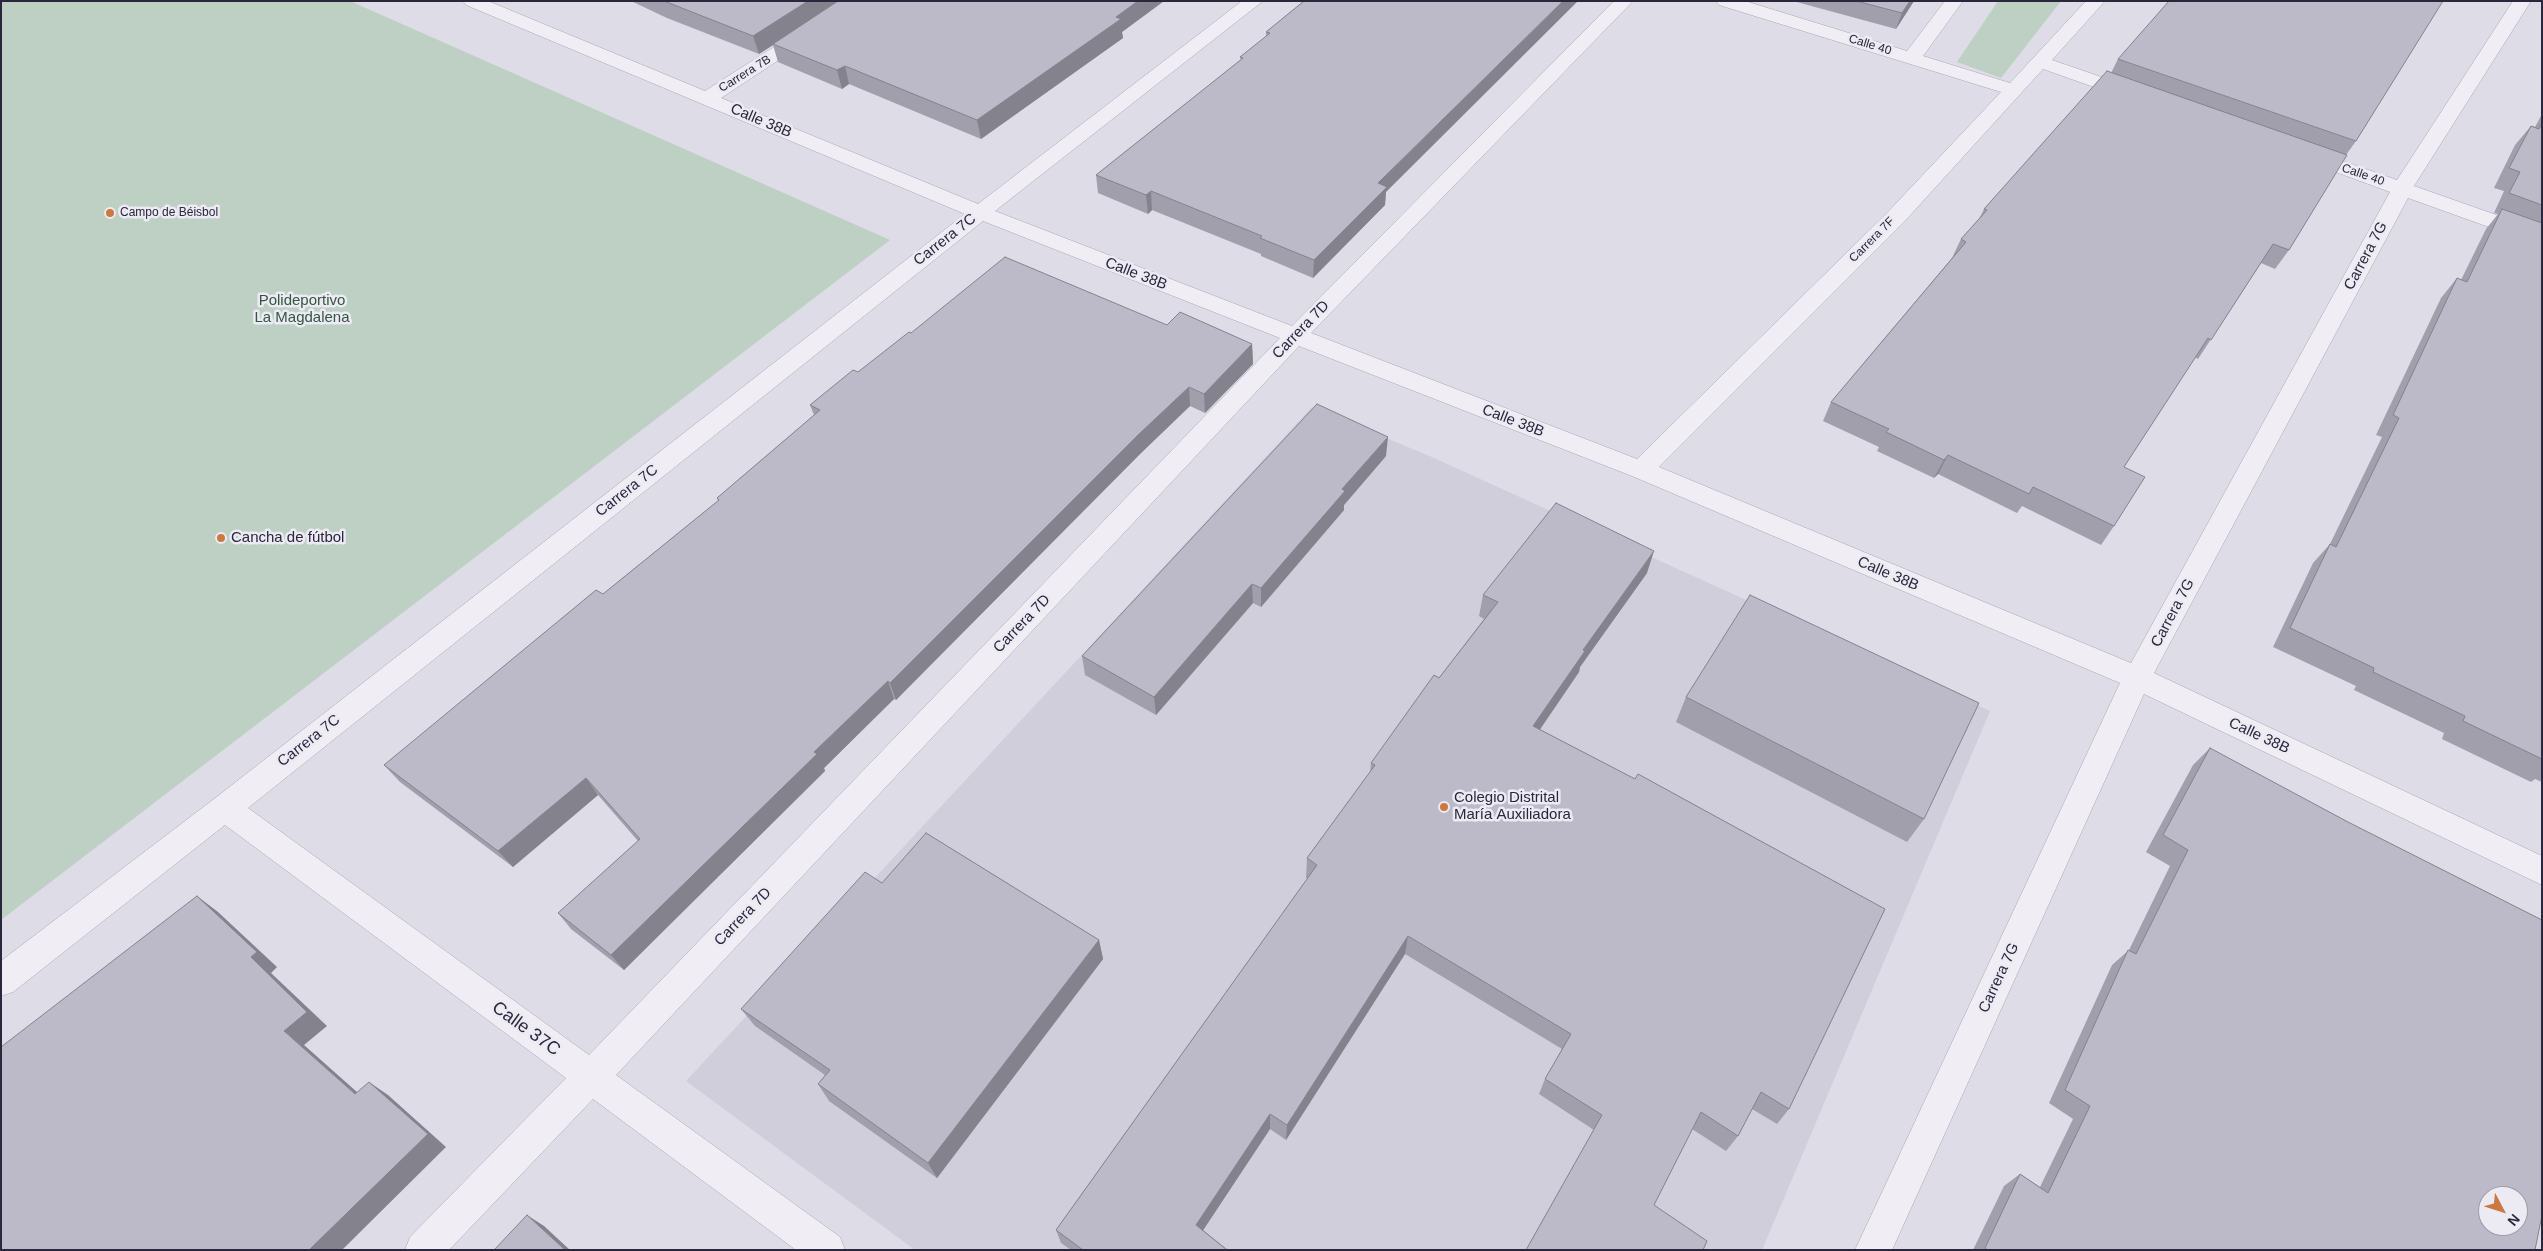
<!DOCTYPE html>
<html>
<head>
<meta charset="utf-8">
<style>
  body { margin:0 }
  #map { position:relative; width:2543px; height:1251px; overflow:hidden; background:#dedce6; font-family:Helvetica,sans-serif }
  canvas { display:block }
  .frame { position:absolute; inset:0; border:2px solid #2a263c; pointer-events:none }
  .north { position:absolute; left:2478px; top:1186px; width:50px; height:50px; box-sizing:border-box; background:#ecebf4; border:1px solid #9e9caa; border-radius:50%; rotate:130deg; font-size:14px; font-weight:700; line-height:20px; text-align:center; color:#2a263c }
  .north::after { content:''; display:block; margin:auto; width:18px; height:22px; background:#cb7841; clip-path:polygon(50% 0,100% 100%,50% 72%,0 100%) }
</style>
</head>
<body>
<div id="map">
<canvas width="2543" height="1251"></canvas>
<div class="frame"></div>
<div class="north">N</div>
</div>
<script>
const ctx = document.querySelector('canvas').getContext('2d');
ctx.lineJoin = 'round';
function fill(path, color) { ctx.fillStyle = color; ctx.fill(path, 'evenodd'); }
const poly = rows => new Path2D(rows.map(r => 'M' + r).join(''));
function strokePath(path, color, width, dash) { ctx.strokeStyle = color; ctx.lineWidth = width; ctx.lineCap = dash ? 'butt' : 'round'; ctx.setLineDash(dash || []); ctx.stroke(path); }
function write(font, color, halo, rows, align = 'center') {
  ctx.font = font + ' Helvetica,sans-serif'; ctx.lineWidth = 5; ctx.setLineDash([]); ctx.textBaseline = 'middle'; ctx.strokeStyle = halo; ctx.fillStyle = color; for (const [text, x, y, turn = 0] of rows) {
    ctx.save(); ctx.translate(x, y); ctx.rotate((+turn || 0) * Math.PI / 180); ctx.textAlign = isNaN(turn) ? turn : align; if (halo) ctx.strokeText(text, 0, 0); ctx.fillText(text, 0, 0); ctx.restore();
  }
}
const built = poly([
  [1312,407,1434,458,1990,711,1762,1250,915,1250,686,1081]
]);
const green = poly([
  [1,1,350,1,890,240,1,920],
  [1998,1,2061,1,2001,78,1957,62]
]);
const minor = poly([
  [463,1,488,1,705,91,846,1,868,1,721,98,978,204,1242,1,1263,1,995,211,1292,326,1614,1,1633,1,1311,333,1637,459,1887,213,2001,92,1719,5,1716,1,1745,1,1907,51,1945,1,1963,1,1923,56,2010,83,2086,1,2105,1,2052,60,2139,90,2142,94,2139,98,2125,98,2043,69,1903,223,1659,467,2131,663,2390,192,2298,158,2295,154,2298,150,2305,148,2312,150,2397,180,2513,1,2531,1,2414,186,2542,231,2542,246,2408,198,2154,673,2542,856,2542,885,2144,694,1892,1250,1855,1250,2120,683,1632,476,1299,346,616,1075,840,1237,845,1250,796,1250,593,1099,449,1250,405,1250,410,1237,566,1078,225,825,13,992,1,996,1,961,214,799,965,214,466,5,463,1],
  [983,221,1280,338,589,1055,248,808,983,221]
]);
const wall = poly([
  [631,1,1164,1,1122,32,1123,38,981,139,849,84,842,89,778,62,773,45,759,54,667,18],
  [1304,1,1386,192,1385,205,1313,278,1261,256,1261,254,1152,210,1148,214,1098,193,1096,175,1241,60,1240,57,1266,37,1266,32],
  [1793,1,1914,1,1896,29],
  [2118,59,2356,141,2346,155,2289,250,2275,269,2261,263,2198,359,2195,357,2124,467,2114,526,2101,545,2022,506,2017,513,1938,474,1934,478,1877,451,1879,447,1823,421,1831,402,1952,258,1961,239,1979,219,1984,209,2111,73],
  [2542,114,2542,782,2535,779,2531,782,2442,739,2444,733,2354,690,2356,686,2273,647,2313,563,2330,544,2382,437,2376,435,2441,298,2457,278,2461,280,2486,229,2498,214,2494,213,2504,191,2494,188,2515,145,2531,126,2535,127],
  [1167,325,1252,344,1253,364,1205,413,1190,406,1140,454,896,700,894,699,824,768,825,771,624,970,571,929,558,913,638,841,598,795,513,867,400,782,384,765,603,594,718,501,717,498,814,415,810,405,858,372,911,333],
  [1386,456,1344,505,1344,510,1261,607,1253,603,1156,715,1085,675,1082,656],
  [1647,573,1580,667,1579,672,1540,729,1789,1109,1777,1124,1752,1109,1738,1136,1726,1151,1692,1129,1526,1250,1594,1130,1539,1094,1545,1079,1562,1049,1405,954,1286,1140,1270,1129,1203,1230,1228,1250,1071,1250,1061,1243,1056,1230,1308,878,1306,878,1307,858,1370,773,1371,763,1439,678,1484,619,1479,616,1483,595],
  [1686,697,1924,819,1907,842,1676,722],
  [2210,748,2535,1250,1973,1250,2004,1186,2020,1174,2040,1187,2073,1119,2049,1103,2112,965,2129,950,2170,866,2146,852,2193,765],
  [882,883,1099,940,1103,959,937,1178,829,1101,818,1084,825,1075,755,1026,741,1009]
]);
const shadedWall = poly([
  [808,1,842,1,773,44,773,45,759,54,753,36],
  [1138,1,1164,1,1122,32,1123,38,981,139,977,120],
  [1563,1,1578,1,1386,192,1385,205,1313,278,1314,260,1378,183],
  [1910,1,1914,1,1896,29,1902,13],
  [845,66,849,84,842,89,837,70],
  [1151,191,1152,210,1148,214,1146,195],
  [1252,344,1253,364,1205,413,1204,394],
  [1189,387,1190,406,1140,454,896,700,890,683,1138,435],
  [1388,437,1386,456,1344,505,1344,510,1261,607,1261,588,1342,489],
  [1948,455,1938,474,1934,478,1944,460],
  [1654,551,1647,573,1580,667,1579,672,1528,747,1533,726,1583,650],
  [1252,584,1253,603,1156,715,1154,697],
  [888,681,894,699,824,768,825,771,624,970,611,955,814,752],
  [586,778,598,795,513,867,498,851],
  [197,896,218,912,277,967,271,973,327,1026,304,1045,375,1108,355,1094,284,1031],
  [1408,936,1405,954,1286,1140,1287,1125],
  [1099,940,1103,959,937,1178,928,1163],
  [369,1082,388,1095,446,1147,342,1250,309,1250],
  [1270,1114,1270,1129,1198,1238,1196,1225],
  [527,1215,544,1226,570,1250,565,1250]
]);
const building = poly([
  [664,1,808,1,753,36,664,1],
  [838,1,1138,1,1116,17,1121,19,977,120,845,66,837,70,773,44,838,1],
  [1304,1,1563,1,1378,183,1387,187,1314,260,1260,238,1262,236,1151,191,1146,195,1096,175,1243,58,1240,57,1270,33,1266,32,1304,1],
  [1856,1,1910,1,1902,13,1856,1],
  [2169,1,2443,1,2356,141,2118,59,2169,1],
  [2107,71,2347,155,2289,250,2273,244,2211,340,2208,338,2124,467,2145,477,2114,526,2033,487,2029,494,1948,455,1944,460,1886,432,1889,429,1831,402,1966,242,1961,239,1987,210,1984,209,2107,71],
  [2542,123,2542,205,2509,193,2520,172,2509,168,2531,126,2539,129,2542,123],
  [2502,209,2542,223,2542,759,2463,721,2465,716,2373,672,2374,668,2290,628,2330,544,2336,547,2399,418,2393,415,2457,278,2467,282,2502,209],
  [1005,257,1167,325,1180,312,1252,344,1204,394,1189,387,1138,435,890,683,888,681,814,752,817,754,611,955,558,913,640,839,586,778,498,851,384,765,596,590,603,594,719,500,717,498,820,410,810,405,853,370,858,372,909,332,911,333,1005,257],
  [1317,404,1388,437,1342,489,1345,491,1261,588,1252,584,1154,697,1082,656,1317,404],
  [1556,503,1654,551,1583,650,1585,651,1533,726,1635,779,1638,774,1885,909,1789,1109,1761,1092,1738,1136,1701,1112,1654,1205,1707,1241,1703,1250,1526,1250,1602,1115,1545,1079,1571,1034,1408,936,1287,1125,1270,1114,1196,1225,1227,1250,1083,1250,1056,1230,1317,865,1307,858,1375,765,1371,763,1434,675,1439,678,1498,602,1483,595,1556,503],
  [1750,595,1979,703,1924,819,1686,697,1750,595],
  [2210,748,2348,822,2542,920,2542,1215,2535,1250,1988,1250,1985,1248,2020,1174,2048,1193,2090,1106,2065,1090,2128,950,2136,954,2188,850,2163,835,2210,748],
  [2488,1196,2518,1196,2518,1226,2488,1226,2488,1196],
  [926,833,1099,940,928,1163,818,1084,830,1070,741,1009,865,872,882,883,926,833],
  [197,896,257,952,251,957,307,1012,284,1031,355,1094,369,1082,428,1134,309,1250,1,1250,1,1047,197,896],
  [527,1215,565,1250,494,1250,527,1215]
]);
const markers = [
  [110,213,5,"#cb7841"],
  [221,538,5,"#cb7841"],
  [1444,807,5,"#cb7841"]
];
const farStreetnames = [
  ["Calle 40",1870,45,17],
  ["Carrera 7B",745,74,-32],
  ["Calle 40",2363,175,19],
  ["Carrera 7F",1872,240,-45]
];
const farPoinames = [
  ["Campo de Béisbol",120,213]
];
const streetNames = [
  ["Calle 38B",761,121,23],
  ["Carrera 7C",945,240,-38],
  ["Carrera 7G",2366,256,-62],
  ["Calle 38B",1136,274,21],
  ["Carrera 7D",1301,330,-46],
  ["Calle 38B",1513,421,21],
  ["Carrera 7C",627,491,-38],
  ["Calle 38B",1888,574,23],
  ["Carrera 7G",2173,613,-62],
  ["Carrera 7D",1022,624,-46],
  ["Calle 38B",2259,736,25],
  ["Carrera 7C",309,741,-38],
  ["Carrera 7D",743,917,-46],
  ["Carrera 7G",1999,978,-65]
];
const parkNames = [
  ["Polideportivo",302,301],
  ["La Magdalena",302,318]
];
const poiNames = [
  ["Cancha de fútbol",231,538],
  ["Colegio Distrital",1454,798],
  ["María Auxiliadora",1454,815]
];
const nearStreetnames = [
  ["Calle 37C",526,1029,36]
];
fill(built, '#d0cedb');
fill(green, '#bdd0c3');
strokePath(minor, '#a8a5b3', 1);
fill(minor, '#f0eef4');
fill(wall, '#a29fad');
fill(shadedWall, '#84828d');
fill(building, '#bcb9c9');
strokePath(building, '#84828d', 1);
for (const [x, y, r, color] of markers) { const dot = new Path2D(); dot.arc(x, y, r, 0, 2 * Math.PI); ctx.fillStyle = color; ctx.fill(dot); strokePath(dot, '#ecebf4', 2); }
write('12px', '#2a263c', '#ecebf4', farStreetnames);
write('12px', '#2a263c', '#ecebf4', farPoinames, 'left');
write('15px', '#2a263c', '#ecebf4', streetNames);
write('15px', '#345740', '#ecebf4', parkNames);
write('15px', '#2a263c', '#ecebf4', poiNames, 'left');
write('18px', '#2a263c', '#ecebf4', nearStreetnames);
</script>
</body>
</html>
